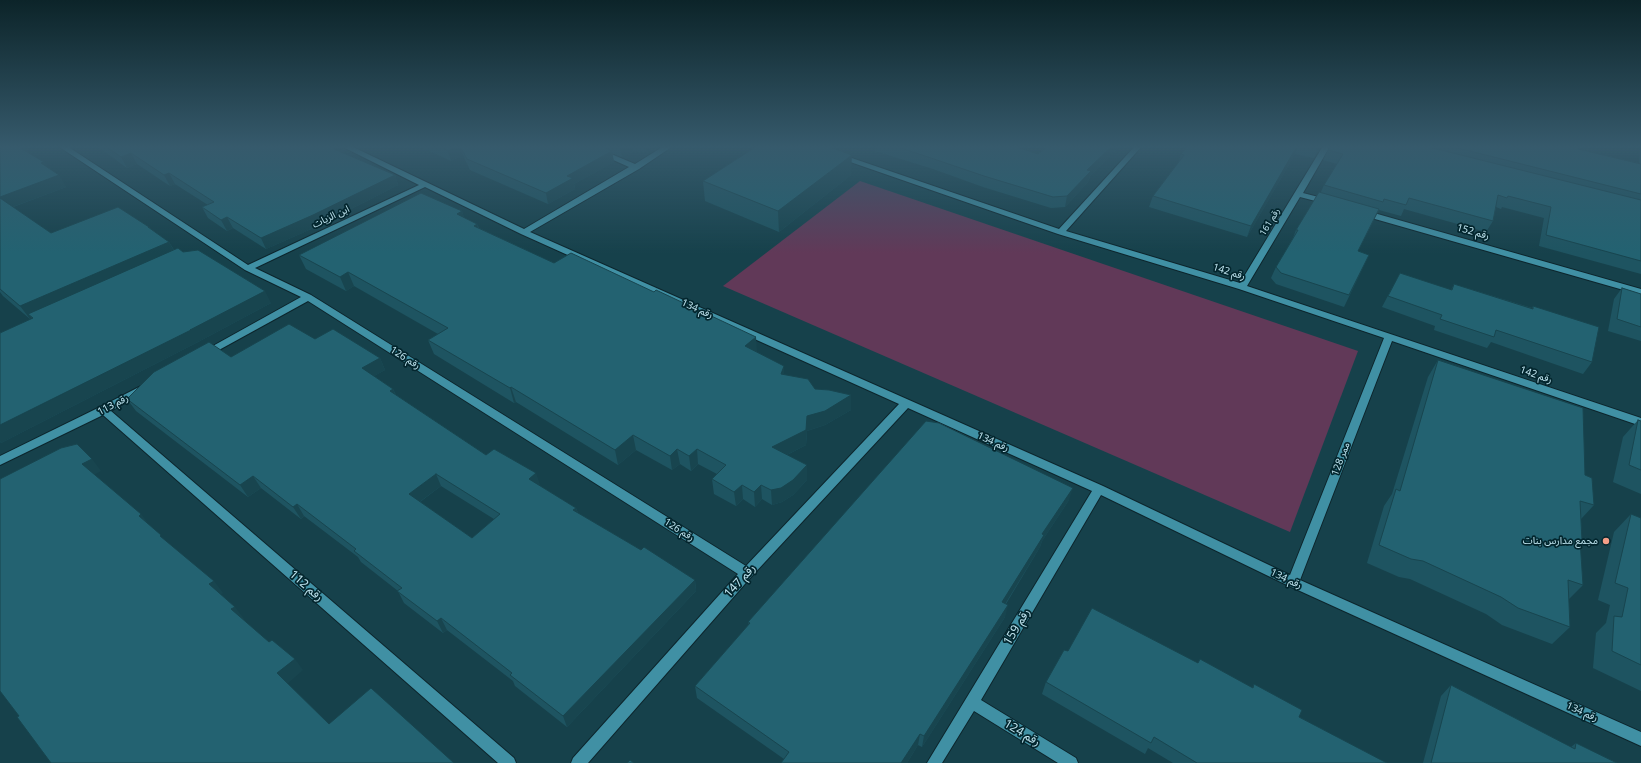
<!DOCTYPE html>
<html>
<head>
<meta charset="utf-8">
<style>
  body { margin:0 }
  canvas { display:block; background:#16414b }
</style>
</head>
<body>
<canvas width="1641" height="763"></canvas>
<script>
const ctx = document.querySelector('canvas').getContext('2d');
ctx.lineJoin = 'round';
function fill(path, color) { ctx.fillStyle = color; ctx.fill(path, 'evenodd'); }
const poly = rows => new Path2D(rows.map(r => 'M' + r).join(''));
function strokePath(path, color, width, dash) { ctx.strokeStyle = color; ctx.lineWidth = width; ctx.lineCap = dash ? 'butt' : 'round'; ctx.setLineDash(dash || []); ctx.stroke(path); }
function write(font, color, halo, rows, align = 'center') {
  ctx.font = font + ' "Noto Sans","Noto Sans Arabic",sans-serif'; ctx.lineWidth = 3.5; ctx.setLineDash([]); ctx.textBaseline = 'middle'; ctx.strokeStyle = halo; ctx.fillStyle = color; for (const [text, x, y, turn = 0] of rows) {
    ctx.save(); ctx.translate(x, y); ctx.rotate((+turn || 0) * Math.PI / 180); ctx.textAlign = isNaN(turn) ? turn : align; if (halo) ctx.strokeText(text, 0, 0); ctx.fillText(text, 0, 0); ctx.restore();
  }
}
const green = poly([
  [860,181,1358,351,1290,532,723,286]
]);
const minor = poly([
  [58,146,67,146,248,265,419,185,341,146,351,146,524,229,629,167,582,146,592,146,635,164,664,146,673,146,639,169,530,232,1103,486,1290,575,1384,338,1239,289,1058,234,836,157,840,155,843,155,1059,229,1135,146,1142,146,1066,231,1240,283,1323,146,1330,146,1303,193,1330,200,1331,202,1327,204,1300,197,1247,286,1641,418,1641,426,1392,341,1300,580,1641,732,1641,746,1289,586,1101,495,981,700,1076,758,1078,763,1058,763,974,711,942,763,927,763,1092,491,908,408,751,577,588,763,571,763,573,758,738,574,308,301,208,356,202,356,200,354,202,352,301,297,245,270,58,146],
  [425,187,521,234,899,404,746,566,311,295,255,268,425,187],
  [1361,211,1367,211,1641,289,1641,295,1361,215,1361,211],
  [145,384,149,385,150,387,149,389,111,411,514,758,516,763,498,763,103,415,0,465,0,456,100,407,145,384]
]);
const wall = poly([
  [0,146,24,148,27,152,44,162,48,168,66,187,13,207,51,233,149,227,150,229,169,242,174,250,183,252,271,303,198,342,1,443,0,441,0,333,32,319,32,318,30,319,3,296,0,292],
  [97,146,341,146,344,153,395,175,398,185,318,226,266,249,233,228,227,231,208,218,202,207,208,205,175,184,170,186,137,164,127,168],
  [419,146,656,146,646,152,633,151,622,157,612,153,614,162,574,184,575,189,548,204,470,170,463,155,451,161],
  [875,146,1014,146,1038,154,1048,146,1120,146,1090,176,1088,182,1065,207,1051,208,983,187,933,169,875,151],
  [1188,146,1321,146,1314,158,1295,154,1247,237,1149,207,1153,196,1179,161,1181,154],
  [1330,146,1579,146,1578,149,1639,163,1640,146,1641,146,1641,274,1539,246,1544,218,1502,207,1501,209,1496,207,1493,221,1486,232,1404,209,1401,216,1379,210,1358,251,1369,255,1344,307,1276,284,1271,278,1276,267,1293,238,1296,230,1321,192,1324,185,1337,164,1323,160],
  [851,175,779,232,705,201,703,181],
  [462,211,464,218,477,224,479,228,554,263,757,352,756,352,784,375,815,389,851,395,851,410,825,425,807,431,806,445,787,455,807,465,807,480,793,495,782,502,772,505,762,499,755,507,743,499,736,506,714,494,712,479,717,474,698,464,691,471,680,464,672,470,636,450,618,465,516,402,514,403,434,354,428,340,438,334,354,286,346,291,306,269,299,255],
  [1400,273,1451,290,1454,284,1532,308,1533,306,1592,362,1583,374,1491,342,1487,348,1434,330,1435,326,1382,307],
  [1622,288,1641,294,1641,341,1608,331,1614,299],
  [315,339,380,358,385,370,374,376,393,389,396,395,486,455,540,485,540,486,576,508,578,513,641,550,695,580,696,591,567,727,515,686,513,681,447,630,443,633,404,603,398,591,361,562,358,557,304,516,301,519,261,488,248,497,136,411,127,399,231,357],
  [441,486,494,519,472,538,420,502],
  [1438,360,1585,475,1594,505,1581,519,1582,541,1580,543,1583,585,1568,600,1570,627,1552,644,1502,625,1486,614,1410,579,1399,577,1367,563,1384,506,1392,494,1428,377],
  [1638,420,1641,421,1641,494,1613,482,1623,437],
  [1069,500,1042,541,1040,547,1006,604,1005,617,922,747,918,745,907,763,781,763,784,759,697,698,695,686,749,625,748,622],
  [1631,514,1641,518,1641,691,1593,668,1596,633,1606,623,1610,605,1598,600,1614,532],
  [1068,651,1198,663,1252,688,1254,684,1299,717,1387,763,1173,763,1148,748,1145,754,1042,694,1046,682],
  [1451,685,1571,747,1576,743,1617,763,1423,763,1441,696]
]);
const shadedWall = poly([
  [340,146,341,146,345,156,334,149],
  [456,146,460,146,463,155,451,161,448,151],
  [632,146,633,151,622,157,620,147],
  [646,146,656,146,646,152],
  [1112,146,1120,146,1090,176,1088,182,1065,207,1067,196,1087,170],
  [1297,146,1298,146,1295,154,1247,237,1251,226],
  [1319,146,1321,146,1314,158],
  [612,151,614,162,574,184,575,189,548,204,546,193,567,176],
  [131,153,137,164,127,168,121,157],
  [852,155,851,175,779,232,778,211],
  [44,162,52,174,41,163],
  [169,173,175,184,170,186,164,175],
  [59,175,66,187,7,209,0,199,0,197],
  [395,175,398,185,318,226,266,249,261,238],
  [462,211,466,225,457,214],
  [227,217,233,228,227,231,221,220],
  [477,224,481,237,474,226],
  [169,242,176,254,28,314,32,318,30,319,20,306],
  [348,272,354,286,346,291,340,277],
  [265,291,271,303,198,342,1,443,0,441,0,425],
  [756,337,757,352,746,361,745,346],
  [380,358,385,370,367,380,362,368],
  [784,366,784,380,781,374],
  [511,387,516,402,514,403,510,388],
  [393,389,398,401,390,391],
  [851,395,851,410,825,425,807,431,806,445,773,462,772,447,807,416],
  [633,435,636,450,618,465,615,450],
  [677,449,680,464,672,470,670,456],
  [697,449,698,464,691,471,689,456],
  [92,459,101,471,92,476,82,464],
  [807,465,807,480,793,495,782,502,772,505,771,490],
  [536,473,540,485,533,491,529,479],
  [436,474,441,486,414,506,409,494],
  [253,476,261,488,248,497,240,485],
  [742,485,743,499,736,506,734,492],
  [761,485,762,499,755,507,754,492],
  [1073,488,1069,500,1042,541,1040,547,999,614,1002,602,1042,534],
  [297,504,304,516,301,519,293,507],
  [576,508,580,519,573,510],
  [141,514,150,526,139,516],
  [695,580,696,591,567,727,563,716],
  [214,581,223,593,218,596,209,584],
  [1008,605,1005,617,922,747,924,736],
  [235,607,244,619,240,621,231,609],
  [441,618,447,630,443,633,437,621],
  [295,659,303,670,286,685,277,673],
  [920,734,918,745,907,763,901,763]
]);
const building = poly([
  [0,146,21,146,24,148,22,149,44,162,41,163,59,175,0,197,0,146],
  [105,146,340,146,334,149,395,175,313,215,261,238,227,217,221,220,202,207,214,202,169,173,164,175,131,153,121,157,105,146],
  [439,146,456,146,448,151,439,146],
  [460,146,601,146,612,151,567,176,573,178,546,193,467,159,460,146],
  [757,146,827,146,852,155,778,211,703,181,757,146],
  [895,146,1014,146,1038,154,1048,146,1112,146,1087,170,1091,171,1067,196,1053,197,984,176,934,159,895,146],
  [1188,146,1297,146,1251,226,1153,196,1184,155,1181,154,1188,146],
  [1330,146,1425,146,1641,200,1641,261,1546,235,1551,207,1508,196,1507,198,1498,195,1493,221,1409,198,1406,205,1384,199,1383,202,1324,185,1343,154,1328,150,1330,146],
  [1450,146,1579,146,1578,149,1641,164,1641,194,1450,146],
  [1319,192,1379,209,1358,251,1369,255,1349,295,1281,273,1276,267,1298,230,1296,230,1319,192],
  [421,193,462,211,457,214,477,224,474,226,554,263,571,253,654,292,656,290,756,337,745,346,784,366,781,374,808,379,815,389,829,390,851,395,825,411,807,416,806,430,772,447,807,465,793,480,781,488,771,490,761,485,754,492,742,485,734,492,712,479,726,465,697,449,689,456,677,449,670,456,633,435,615,450,511,387,510,388,428,340,448,328,348,272,340,277,299,255,421,193],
  [0,198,51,233,118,207,149,227,148,227,169,242,20,306,0,289,0,198],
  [178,248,183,252,198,250,265,291,190,330,191,330,0,425,0,333,33,318,28,314,178,248],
  [1400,273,1452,290,1454,284,1533,309,1533,306,1599,327,1592,362,1496,330,1494,337,1440,319,1442,315,1388,296,1400,273],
  [1622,288,1641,294,1641,327,1617,319,1622,288],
  [289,324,315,339,333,329,380,358,362,368,393,389,390,391,486,455,494,449,536,473,529,479,576,508,573,510,641,550,644,547,695,580,563,716,510,675,512,673,441,618,437,621,397,591,402,588,354,551,356,549,297,504,293,507,253,476,240,485,127,399,154,372,209,342,231,357,289,324],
  [436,474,500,514,472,538,409,494,436,474],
  [1438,360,1583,408,1585,475,1592,478,1594,505,1580,501,1582,541,1580,540,1583,585,1568,580,1570,627,1518,608,1501,597,1423,561,1411,559,1379,545,1396,489,1400,491,1438,360],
  [1638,420,1641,421,1641,470,1629,465,1638,420],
  [926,421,939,423,1073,488,1042,534,1044,535,1002,602,1008,605,924,736,920,734,901,763,781,763,789,752,695,686,750,623,748,622,926,421],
  [77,444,92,459,82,464,141,514,139,516,161,535,160,536,214,581,209,584,235,607,231,609,269,642,272,640,295,659,277,673,329,724,371,688,454,763,51,763,17,717,19,716,0,691,0,479,61,448,77,444],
  [1631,514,1641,518,1641,665,1612,651,1614,616,1622,617,1628,588,1615,583,1631,514],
  [1092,608,1198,663,1200,659,1253,688,1254,684,1302,710,1299,717,1387,763,1197,763,1154,737,1151,743,1046,682,1064,650,1068,651,1092,608],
  [1451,685,1575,749,1576,743,1617,763,1431,763,1451,685],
  [630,760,634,763,627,763,630,760]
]);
const markers = [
  [1606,541,4,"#f49e87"]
];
const farStreetnames = [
  ["رقم 161",1270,222,-59]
];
const streetNames = [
  ["ابن الزيات",331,217,-25],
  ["رقم 152",1473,232,16],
  ["رقم 142",1229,272,17],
  ["رقم 134",697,309,24],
  ["رقم 126",405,358,32],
  ["رقم 142",1536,375,19],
  ["رقم 113",113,405,-28],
  ["رقم 134",993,442,24],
  ["ممر 128",1341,459,-69],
  ["رقم 126",679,530,32],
  ["رقم 134",1286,579,25],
  ["رقم 134",1582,712,24]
];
const poiNames = [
  ["مجمع مدارس بنات",1598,541]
];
const nearStreetnames = [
  ["رقم 147",740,581,-48],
  ["رقم 112",306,586,41],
  ["رقم 159",1017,627,-59],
  ["رقم 124",1022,733,31]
];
fill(green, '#613958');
strokePath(minor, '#0c252c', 2);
fill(minor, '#4090a4');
fill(wall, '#1e5461');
fill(shadedWall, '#18454f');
fill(building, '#236271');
strokePath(building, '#18454f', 1);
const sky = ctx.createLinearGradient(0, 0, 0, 253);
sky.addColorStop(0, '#0c2429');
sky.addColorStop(0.58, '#365a6c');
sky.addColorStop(1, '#365a6c00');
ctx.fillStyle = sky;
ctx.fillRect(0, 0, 1641, 253);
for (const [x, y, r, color] of markers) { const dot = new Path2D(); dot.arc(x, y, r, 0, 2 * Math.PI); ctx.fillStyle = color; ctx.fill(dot); strokePath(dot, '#03262e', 1.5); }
write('9px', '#bfe4ef', '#03262e', farStreetnames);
write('10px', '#bfe4ef', '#03262e', streetNames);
write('10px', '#bfe4ef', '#03262e', poiNames, 'right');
write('12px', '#bfe4ef', '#03262e', nearStreetnames);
</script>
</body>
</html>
